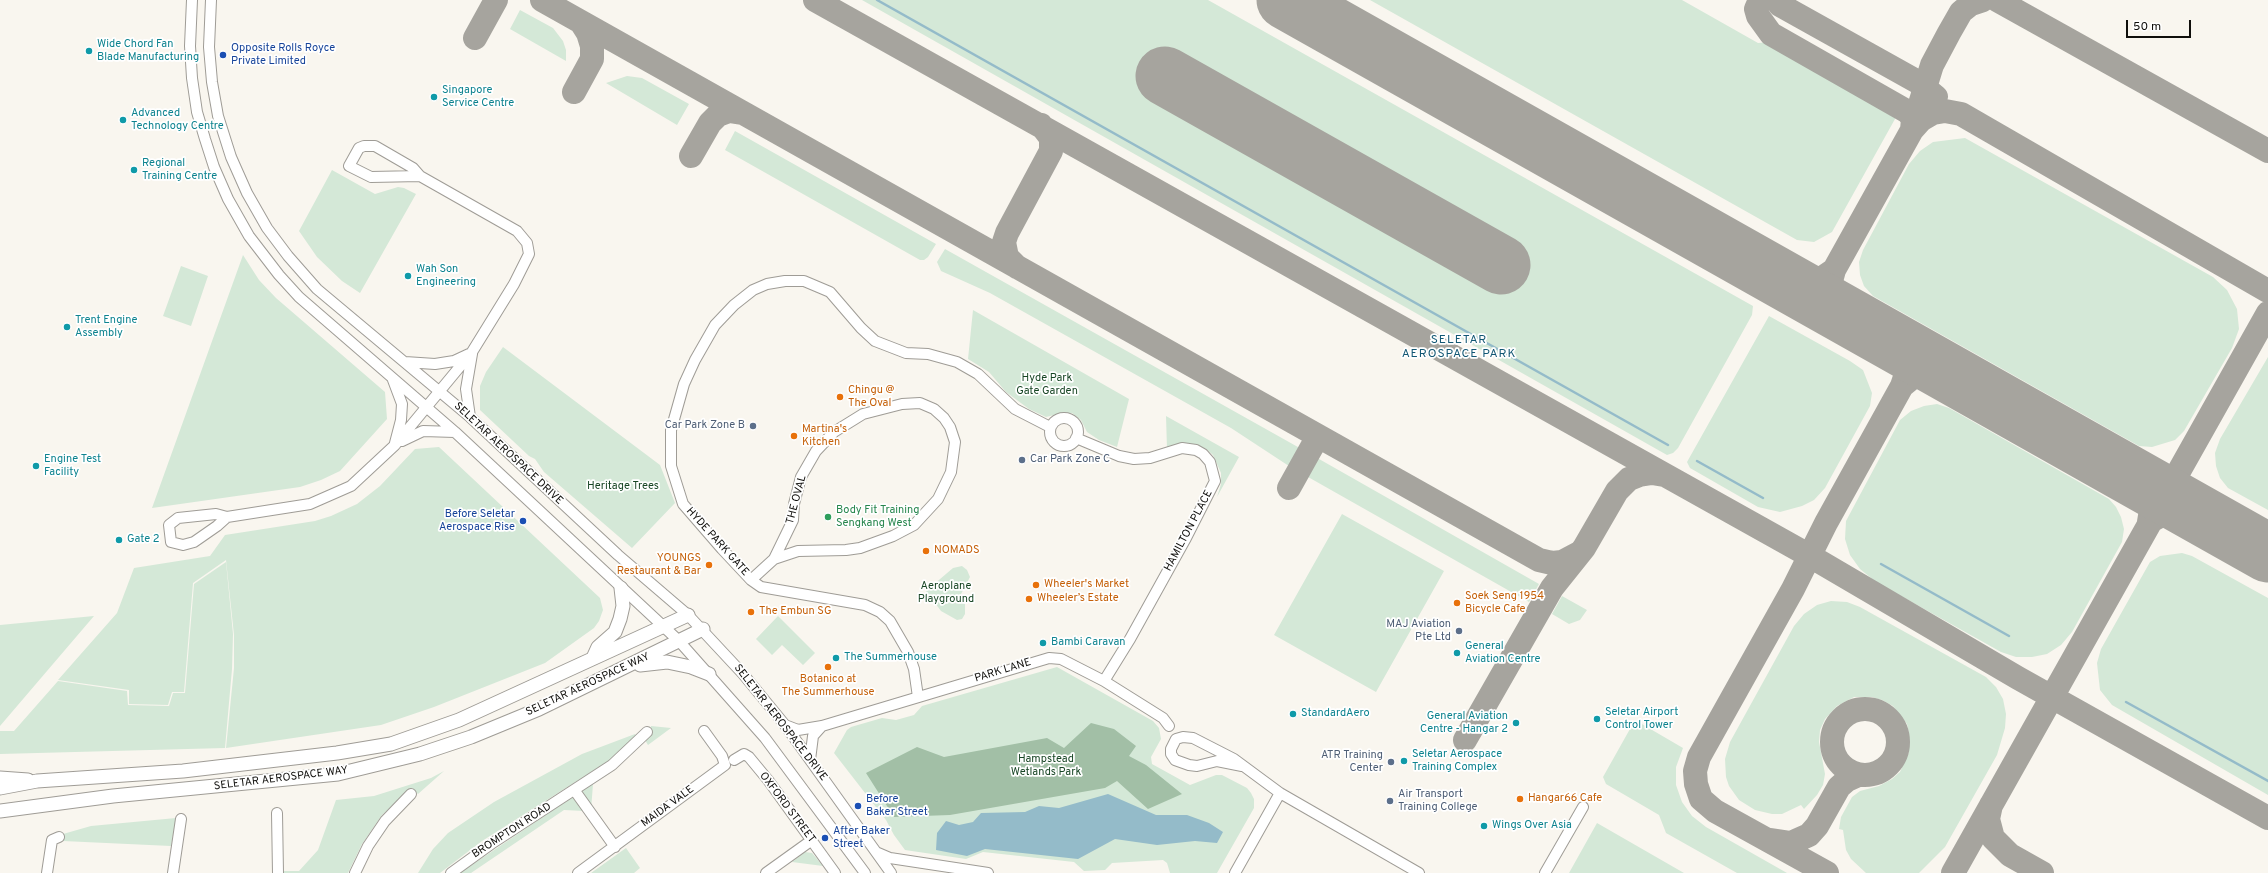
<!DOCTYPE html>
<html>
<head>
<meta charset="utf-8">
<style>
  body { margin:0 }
  #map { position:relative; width:2268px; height:873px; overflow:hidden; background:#f9f6ef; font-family:Overpass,sans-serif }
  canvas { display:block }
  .scale { position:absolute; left:2126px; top:20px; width:65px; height:18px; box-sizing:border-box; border:2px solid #100f0c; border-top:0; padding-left:5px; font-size:12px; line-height:14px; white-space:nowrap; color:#100f0c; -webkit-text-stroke:3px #fff; paint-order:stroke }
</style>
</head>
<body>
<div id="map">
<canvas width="2268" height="873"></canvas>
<div class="scale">50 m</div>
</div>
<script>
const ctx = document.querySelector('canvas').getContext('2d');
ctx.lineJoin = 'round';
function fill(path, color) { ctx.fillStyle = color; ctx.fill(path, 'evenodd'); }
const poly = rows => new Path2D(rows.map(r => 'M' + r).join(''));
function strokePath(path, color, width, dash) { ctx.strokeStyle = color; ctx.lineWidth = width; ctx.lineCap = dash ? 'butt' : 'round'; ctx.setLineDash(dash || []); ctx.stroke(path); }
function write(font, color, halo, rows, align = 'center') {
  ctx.font = font + ' Overpass,sans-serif'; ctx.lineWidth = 3.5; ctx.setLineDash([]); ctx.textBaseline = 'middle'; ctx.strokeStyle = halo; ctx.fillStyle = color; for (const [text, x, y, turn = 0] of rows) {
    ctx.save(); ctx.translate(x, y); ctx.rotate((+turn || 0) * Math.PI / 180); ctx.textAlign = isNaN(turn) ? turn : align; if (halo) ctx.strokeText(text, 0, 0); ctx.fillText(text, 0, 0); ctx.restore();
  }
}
const green = poly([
  [862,0,1208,0,1753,306,1752,315,1678,448,1673,453,1667,455],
  [1370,0,1682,0,1758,43,1771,42,1890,109,1895,114,1895,119,1832,232,1814,242,1797,240],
  [520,10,553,28,563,41,566,50,566,61,510,29],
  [627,76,642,78,689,104,677,125,606,83],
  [735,131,936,244,928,257,924,260,920,260,725,150],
  [1965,138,2213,277,2227,290,2237,309,2239,329,2232,348,2184,431,2175,440,2152,447,2139,446,1873,296,1864,286,1860,275,1859,262,1863,250,1909,164,1920,151,1933,142],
  [332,170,375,194,398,187,404,188,416,194,360,293,342,281,317,257,299,231],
  [945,249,1305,451,1295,470,1231,428,990,293,941,271,937,262],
  [243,255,259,280,276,298,385,392,387,419,340,471,321,480,300,487,152,508],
  [181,266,208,276,191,326,163,316],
  [973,310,1129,399,1117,447,1099,440,1087,432,1081,420,1072,413,1062,413,1046,417,1029,409,1006,392,989,372,968,359],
  [1769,316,1850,361,1863,370,1872,393,1870,406,1825,488,1814,500,1802,506,1780,512,1758,507,1690,468,1687,462],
  [503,347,660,465,675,503,632,548,544,472,535,459,529,456,480,410,480,386,486,372],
  [2268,357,2268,510,2228,488,2220,478,2216,466,2215,453,2220,439],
  [1937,404,1949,408,2109,499,2116,507,2121,517,2124,529,2122,542,2072,632,2061,645,2047,654,2032,657,2016,657,2001,652,1876,582,1860,569,1850,555,1845,539,1846,521,1900,420,1911,411,1924,406],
  [1166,416,1239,457,1217,497,1221,484,1221,473,1213,455,1206,449,1188,443,1167,449],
  [439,447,600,598,603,610,599,621,594,628,545,663,434,707,381,725,226,748,234,668,234,635,226,560,193,583,184,692,172,692,168,705,129,704,129,690,58,680,117,613,134,568,210,556,225,535,315,521,331,516,357,504,380,486,415,449],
  [1312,455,1539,584,1529,602,1301,473],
  [1342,514,1444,571,1376,692,1274,635],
  [2182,553,2192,556,2268,598,2268,795,2112,705,2100,690,2097,663,2101,649,2150,562,2160,556],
  [226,562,233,634,232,669,225,748,0,754,0,731,14,731,58,681,127,691,128,705,169,706,173,693,185,693,194,584],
  [962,566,967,570,970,577,960,596,965,604,965,614,962,619,957,620,941,611,926,591,953,568],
  [1562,596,1587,610,1580,620,1569,624,1552,614],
  [1831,601,1847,602,1860,607,1986,677,1996,687,2003,699,2006,714,2005,728,1997,755,1945,847,1919,873,1866,873,1851,859,1846,850,1843,830,1839,829,1841,817,1852,797,1860,791,1879,786,1892,779,1900,772,1909,752,1909,733,1907,724,1893,706,1882,700,1872,697,1854,697,1837,706,1825,719,1820,730,1819,742,1825,774,1823,785,1817,795,1804,809,1801,805,1782,814,1772,814,1755,810,1739,800,1729,786,1726,777,1725,759,1730,742,1794,626,1804,614,1817,605],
  [94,616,0,726,0,625],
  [778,616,815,653,803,665,782,645,772,655,756,639],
  [1057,667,1153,721,1159,728,1161,739,1151,757,1152,764,1190,785,1216,775,1222,775,1247,788,1251,793,1254,799,1254,808,1217,873,1170,873,1167,863,1163,860,1112,863,1105,870,1084,871,1074,862,983,852,966,859,905,850,894,835,886,820,834,753,847,730,851,727,882,718,896,720,914,715,922,706],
  [1635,720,1683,748,1676,767,1676,785,1682,802,1692,816,1706,827,1787,873,1737,873,1666,833,1659,815,1606,784,1603,777],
  [651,726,671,728,648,745,645,740,649,737],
  [635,734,637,738,618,755,482,841,440,873,418,873,433,849,448,833,494,802,582,754],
  [444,771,418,794,412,788,382,815,362,844,348,873,282,873,282,871,299,871,318,850,336,800,374,796,431,778],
  [593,784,591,810,580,792],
  [574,796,584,811,564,810,471,873,460,873],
  [176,818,171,846,63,841,63,834,91,826],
  [1597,823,1684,873,1569,873],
  [626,848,640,868,634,873,591,873],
  [805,852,812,853,823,866,792,862]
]);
const forest = poly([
  [1091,723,1114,729,1136,746,1129,756,1146,765,1182,794,1148,809,1117,781,1105,788,950,815,894,817,866,773,917,747,944,757,1047,738,1064,748]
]);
const water = poly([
  [1108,794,1156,815,1187,815,1209,823,1223,832,1217,843,1195,841,1157,845,1115,839,1078,859,985,849,967,856,936,850,937,833,946,821,959,825,973,822,981,813,1025,812,1039,806,1059,808]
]);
const stream = poly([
  [877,0,1668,445],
  [1697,461,1763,498],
  [1881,564,2009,636],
  [2126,702,2268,781]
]);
const taxiway = poly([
  [542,0,1539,560,1552,563,1562,562,1579,553],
  [815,0,1810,556,2018,678,2268,818],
  [1760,0,1756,9,1758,16,1771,34,1908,112,1913,119,1912,130],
  [1776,0,1780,5,1918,82,1936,97],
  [1997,0,2268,151],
  [475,38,496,0],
  [574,92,592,59,592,46,588,33,581,22],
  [1912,130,1921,120,1933,113,1945,111,1961,114,2268,291],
  [691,156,710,123,718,115,729,111,742,113],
  [1017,267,1007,257,1004,242,1007,233,1051,151,1051,138,1041,125],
  [1792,285,1815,283,1834,270],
  [1845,315,1832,293,1831,281,1834,270,1912,130,1932,65,1949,33,1961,12,1971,4,1983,0],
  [1902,386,1919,372,1931,369,1944,371],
  [2135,478,2149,498,2151,510,2149,522],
  [1289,488,1318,436],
  [2149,522,2169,511,2194,511],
  '1832 742a33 33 0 1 1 66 0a33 33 0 1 1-66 0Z',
  [1465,740,1552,588,1584,548,1617,491,1629,479,1639,475,1652,473,1664,475],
  [1991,805,1988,819,1993,838,2010,855,2042,873],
  [1771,840,1791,843,1809,835,1817,826,1839,787,1847,780,1858,775],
  [1827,873,1715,811,1701,799,1696,784,1695,771,1699,757,1793,589,1826,523,1902,386,1906,374,1906,362,1893,342],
  [1953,873,2268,313]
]);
const runway = poly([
  [1286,0,2268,553],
  [1165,76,1501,265]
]);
const minor = poly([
  [192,0,190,46,192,78,197,112,205,139,214,167,228,199,249,236,279,275,299,297,455,432,679,641,765,738,865,873],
  [211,0,209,47,212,82,218,116,231,157,247,193,267,228,288,256,317,289,470,417,618,555,688,615,743,674,785,725,891,873],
  [405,362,435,364,454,361,469,354],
  [393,380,402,404,401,420,395,443],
  [470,417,466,389,472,354],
  '1050 432a14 14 0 1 1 28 0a14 14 0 1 1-28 0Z',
  [1076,438,1119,456,1134,459,1150,458,1182,448,1196,450,1203,454,1210,462,1215,481,1186,538,1130,639,1104,681],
  [402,441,423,431,455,432],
  [227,517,217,526,194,542,183,545,171,542,169,525,178,518,216,514,227,517,310,504,351,486,395,445,472,352,514,284,529,254,527,243,517,231,420,176,413,168,375,146,364,146,359,148,349,166,371,177,420,176],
  [751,580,774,559,793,520,794,504,801,477,816,451,834,432,863,414,902,404,920,403,934,409,944,418,950,427,955,442,951,472,938,499,914,525,893,536,860,548,846,550,798,551,774,559],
  [918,697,914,669,908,652,890,621,880,612,865,605,761,587,751,580,722,549,683,504,671,466,671,430,684,384,695,360,715,325,734,305,753,290,767,284,785,281,804,281,830,292,861,328,875,341,906,353,928,354,957,362,978,374,1015,409,1050,427],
  [785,725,798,730,822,726,1049,658,1061,659,1104,681,1163,718,1169,726],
  [734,760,744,754,749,757,768,780,835,873],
  [810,760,813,736,822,726],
  [1242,766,1217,761,1197,766,1189,765,1175,760,1171,754,1171,749,1176,739,1183,737,1193,738,1234,759,1280,793,1419,873],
  [575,791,615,847],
  [277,813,278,873],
  [876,852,890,858,988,873],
  [47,873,52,840,59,837],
  [173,873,181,819],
  [355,873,368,846,385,821,411,794],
  [451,873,494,842,612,765,647,732],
  [578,873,725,765,722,756,704,731],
  [766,873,812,840],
  [1235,873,1280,793],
  [1545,873,1583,807]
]);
const major = poly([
  [593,658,598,647,615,632,620,619,623,606,621,588],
  [640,665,667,662,691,667,709,674],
  [0,778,28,780],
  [0,788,37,781,183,771,337,753,391,744,459,720,688,615],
  [0,811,113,796,338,774,420,754,471,737,539,709,703,629]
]);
const markers = [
  [89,51,4,"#0f9aa8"],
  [223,55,4,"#1a4fb4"],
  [434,97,4,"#0f9aa8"],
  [123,120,4,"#0f9aa8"],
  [134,170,4,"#0f9aa8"],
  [408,276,4,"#0f9aa8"],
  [67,327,4,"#0f9aa8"],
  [840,397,4,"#e8710a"],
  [753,426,4,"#5c6f8a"],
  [794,436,4,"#e8710a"],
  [1022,460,4,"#5c6f8a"],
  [36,466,4,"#0f9aa8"],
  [828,517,4,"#2e9e5b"],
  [523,521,4,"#1a4fb4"],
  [119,540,4,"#0f9aa8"],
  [926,551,4,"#e8710a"],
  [709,565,4,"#e8710a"],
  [1036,585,4,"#e8710a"],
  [1029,599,4,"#e8710a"],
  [1457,603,4,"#e8710a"],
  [751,612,4,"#e8710a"],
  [1459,631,4,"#5c6f8a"],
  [1043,643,4,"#0f9aa8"],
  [1457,653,4,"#0f9aa8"],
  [836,658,4,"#0f9aa8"],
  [828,667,4,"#e8710a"],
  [1293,714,4,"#0f9aa8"],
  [1597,719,4,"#0f9aa8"],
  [1516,723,4,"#0f9aa8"],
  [1404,761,4,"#0f9aa8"],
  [1391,762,4,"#5c6f8a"],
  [1520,799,4,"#e8710a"],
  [1390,801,4,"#5c6f8a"],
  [858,806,4,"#1a4fb4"],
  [1484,826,4,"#0f9aa8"],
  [825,838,4,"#1a4fb4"]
];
const cultureNames = [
  ["Wide Chord Fan",97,45],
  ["Blade Manufacturing",97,58],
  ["Singapore",442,91],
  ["Service Centre",442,104],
  ["Advanced",131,114],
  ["Technology Centre",131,127],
  ["Regional",142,164],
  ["Training Centre",142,177],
  ["Wah Son",416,270],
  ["Engineering",416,283],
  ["Trent Engine",75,321],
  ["Assembly",75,334],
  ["Engine Test",44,460],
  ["Facility",44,473],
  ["Gate 2",127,540],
  ["Bambi Caravan",1051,643],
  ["General",1465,647],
  ["Aviation Centre",1465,660],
  ["The Summerhouse",844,658],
  ["Seletar Airport",1605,713],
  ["Control Tower",1605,726],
  ["StandardAero",1301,714],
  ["General Aviation",1508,717,"right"],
  ["Centre - Hangar 2",1508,730,"right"],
  ["Seletar Aerospace",1412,755],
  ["Training Complex",1412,768],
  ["Wings Over Asia",1492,826]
];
const transitNames = [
  ["Opposite Rolls Royce",231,49],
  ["Private Limited",231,62],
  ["Before Seletar",515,515,"right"],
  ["Aerospace Rise",515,528,"right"],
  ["Before",866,800],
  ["Baker Street",866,813],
  ["After Baker",833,832],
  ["Street",833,845]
];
const parkNames = [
  ["Hyde Park",1047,379],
  ["Gate Garden",1047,392],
  ["Heritage Trees",623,487],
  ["Aeroplane",946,587],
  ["Playground",946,600],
  ["Hampstead",1046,760],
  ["Wetlands Park",1046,773]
];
const foodNames = [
  ["Chingu @",848,391],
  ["The Oval",848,404],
  ["Martina's",802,430],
  ["Kitchen",802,443],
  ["NOMADS",934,551],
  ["YOUNGS",701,559,"right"],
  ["Restaurant & Bar",701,572,"right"],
  ["Wheeler's Market",1044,585],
  ["Soek Seng 1954",1465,597],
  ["Bicycle Cafe",1465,610],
  ["Wheeler’s Estate",1037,599],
  ["The Embun SG",759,612],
  ["Botanico at",828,680,"center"],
  ["The Summerhouse",828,693,"center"],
  ["Hangar66 Cafe",1528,799]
];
const serviceNames = [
  ["Car Park Zone B",745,426],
  ["Car Park Zone C",1030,460,"left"],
  ["MAJ Aviation",1451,625],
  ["Pte Ltd",1451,638],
  ["ATR Training",1383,756],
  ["Center",1383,769],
  ["Air Transport",1398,795,"left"],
  ["Training College",1398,808,"left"]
];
const streetNames = [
  ["SELETAR AEROSPACE DRIVE",508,454,43],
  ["THE OVAL",797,500,-75],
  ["HAMILTON PLACE",1189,531,-62],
  ["HYDE PARK GATE",717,542,48],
  ["PARK LANE",1003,671,-17],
  ["SELETAR AEROSPACE WAY",588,685,-25],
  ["SELETAR AEROSPACE DRIVE",780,723,52],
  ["SELETAR AEROSPACE WAY",281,779,-7],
  ["MAIDA VALE",668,807,-36],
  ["OXFORD STREET",787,808,53],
  ["BROMPTON ROAD",512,831,-33]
];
const leisureNames = [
  ["Body Fit Training",836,511],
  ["Sengkang West",836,524]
];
const neighbourhoodNames = [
  ["SELETAR",1459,341],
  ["AEROSPACE PARK",1459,355]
];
fill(green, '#d4e8d7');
fill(forest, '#a2bfa6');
fill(water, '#94bbc9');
strokePath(stream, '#94bbc9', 2.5);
strokePath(taxiway, '#a6a49e', 24);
strokePath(runway, '#a6a49e', 59);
strokePath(minor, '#9f9c96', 12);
strokePath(major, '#9f9c96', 15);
strokePath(minor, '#fff', 10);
strokePath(major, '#fff', 13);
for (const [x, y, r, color] of markers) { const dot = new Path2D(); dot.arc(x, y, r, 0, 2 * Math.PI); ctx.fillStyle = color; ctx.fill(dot); strokePath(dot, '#fff', 1.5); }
write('11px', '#0d838f', '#fff', cultureNames, 'left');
write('11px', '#164399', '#fff', transitNames, 'left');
write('11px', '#174524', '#fff', parkNames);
write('11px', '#c56008', '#fff', foodNames, 'left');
write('11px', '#4e5e75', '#fff', serviceNames, 'right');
write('11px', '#100f0c', '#fff', streetNames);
write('11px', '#27864d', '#fff', leisureNames, 'left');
ctx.letterSpacing = '1px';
write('12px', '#125774', '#fff', neighbourhoodNames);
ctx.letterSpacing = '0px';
</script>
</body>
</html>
